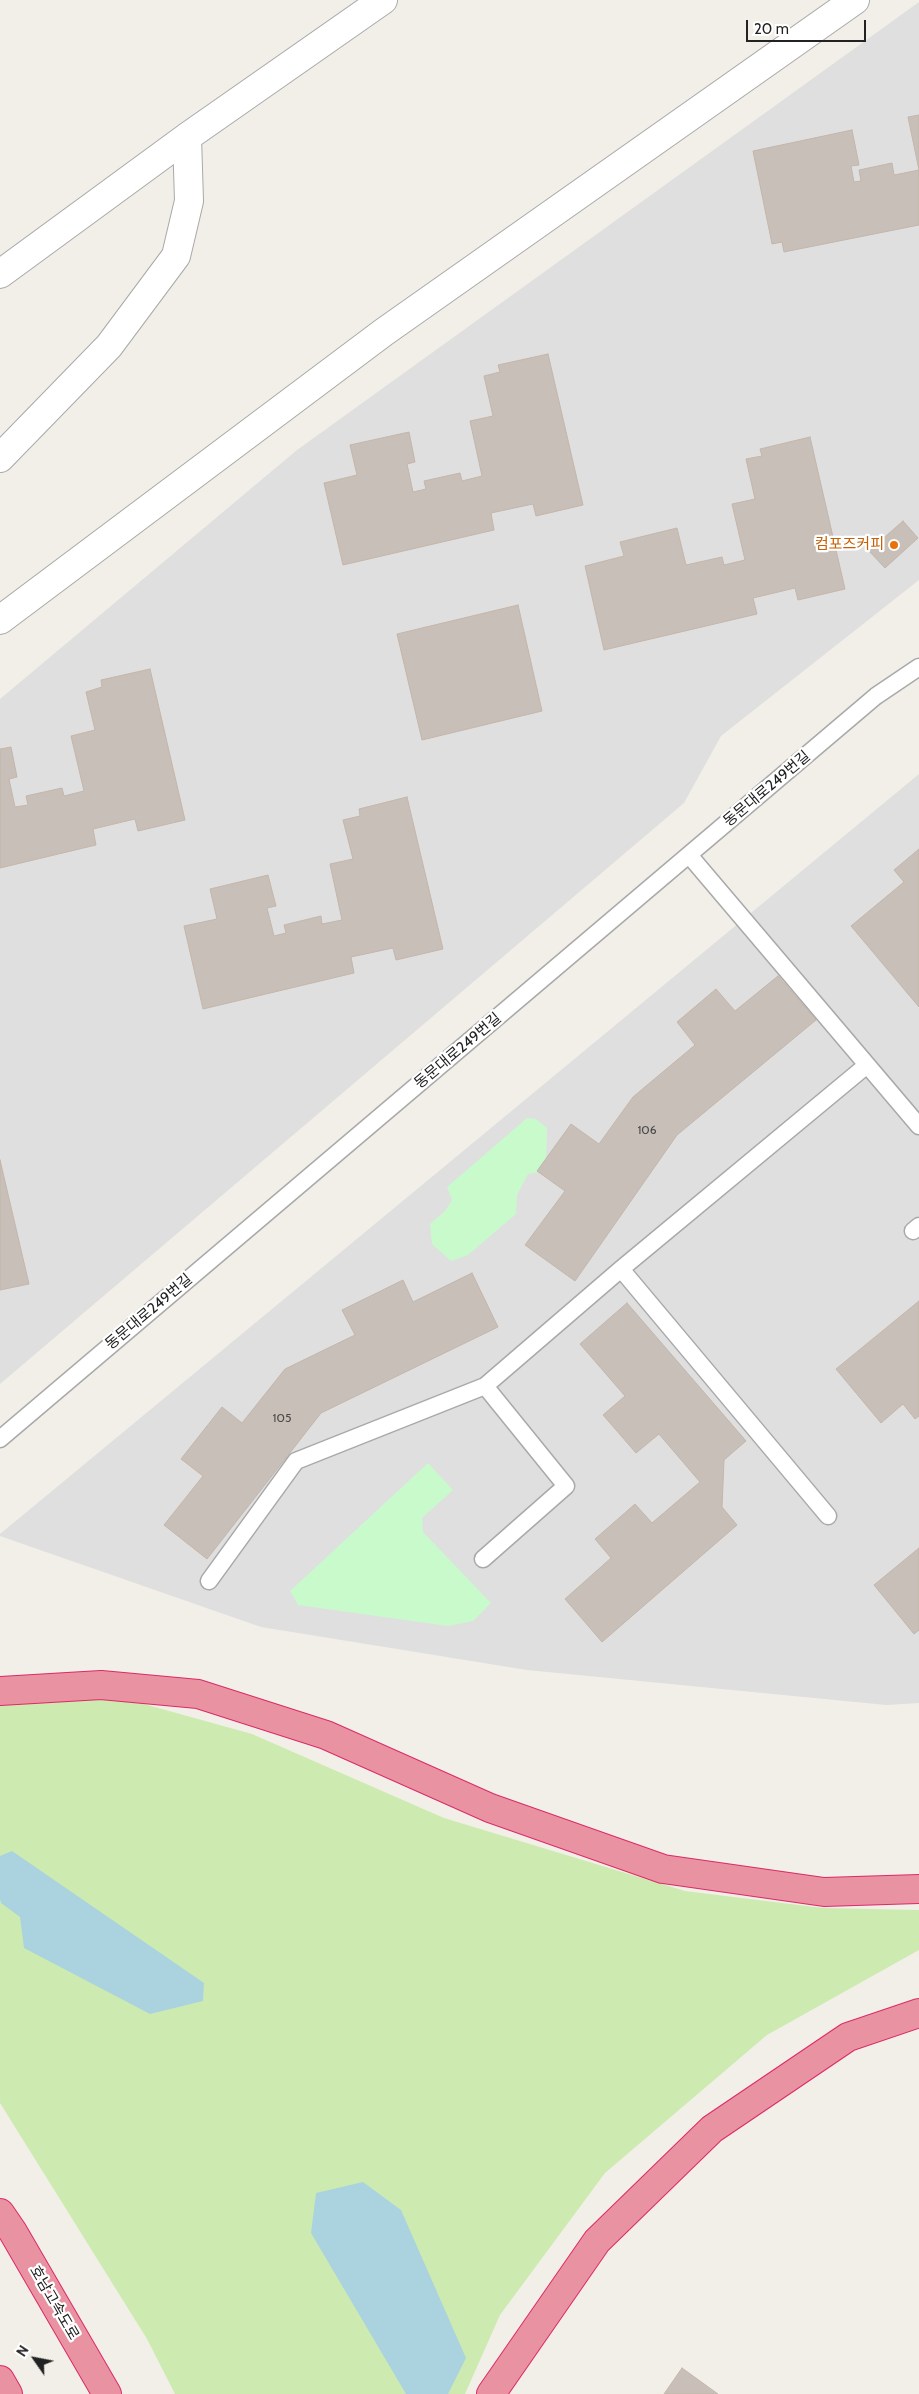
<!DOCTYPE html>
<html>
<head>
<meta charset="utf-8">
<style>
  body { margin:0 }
  #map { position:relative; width:919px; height:2394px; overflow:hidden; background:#f2efe9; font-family:Cabin,sans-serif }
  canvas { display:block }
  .north { position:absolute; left:10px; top:2334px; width:50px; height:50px; -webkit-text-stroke:4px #fff; paint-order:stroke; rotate:303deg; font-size:14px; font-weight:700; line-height:20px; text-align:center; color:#222 }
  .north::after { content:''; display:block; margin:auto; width:18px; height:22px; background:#222; clip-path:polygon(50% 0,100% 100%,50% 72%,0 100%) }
  .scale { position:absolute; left:746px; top:20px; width:120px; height:22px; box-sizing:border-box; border:2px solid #222; border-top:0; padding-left:6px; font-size:15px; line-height:18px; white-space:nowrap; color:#222; -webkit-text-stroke:4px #fff; paint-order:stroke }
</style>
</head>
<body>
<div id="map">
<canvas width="919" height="2394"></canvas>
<div class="north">N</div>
<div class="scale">20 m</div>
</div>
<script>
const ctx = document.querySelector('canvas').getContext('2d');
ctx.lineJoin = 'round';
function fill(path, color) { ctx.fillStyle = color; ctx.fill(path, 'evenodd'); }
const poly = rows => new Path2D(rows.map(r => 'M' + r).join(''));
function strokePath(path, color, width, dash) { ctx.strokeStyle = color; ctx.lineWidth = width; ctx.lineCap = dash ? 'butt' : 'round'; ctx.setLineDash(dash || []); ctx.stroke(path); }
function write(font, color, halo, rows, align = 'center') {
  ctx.font = font + ' Cabin,"Noto Sans KR",sans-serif'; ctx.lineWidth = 4.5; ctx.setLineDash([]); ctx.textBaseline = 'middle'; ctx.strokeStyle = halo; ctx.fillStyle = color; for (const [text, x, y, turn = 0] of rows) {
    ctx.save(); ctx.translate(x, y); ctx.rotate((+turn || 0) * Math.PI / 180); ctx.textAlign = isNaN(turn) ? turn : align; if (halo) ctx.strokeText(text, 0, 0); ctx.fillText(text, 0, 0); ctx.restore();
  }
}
const residential = poly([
  [919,2,919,580,721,736,684,803,0,1384,0,699,297,450],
  [919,774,919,1703,886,1705,527,1670,261,1627,0,1536,0,1534]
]);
const grass = poly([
  [68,1696,126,1699,252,1734,444,1818,685,1891,823,1908,919,1910,919,1950,767,2035,605,2173,500,2315,465,2394,175,2394,147,2339,0,2103,0,1703]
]);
const park = poly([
  [527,1118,536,1119,547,1128,546,1159,539,1172,528,1174,517,1195,516,1214,468,1255,451,1261,432,1244,430,1224,445,1211,452,1200,447,1187],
  [428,1463,453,1490,422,1518,423,1532,491,1603,473,1621,448,1626,298,1605,290,1591]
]);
const water = poly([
  [12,1851,204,1983,203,2001,150,2014,24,1948,20,1917,1,1903,0,1899,0,1856],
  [363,2182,401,2210,466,2358,448,2394,406,2394,311,2233,316,2193]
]);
const building = poly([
  [919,115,919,170,908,117,919,115],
  [852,130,859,165,851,166,854,182,861,181,859,170,892,163,894,175,919,170,919,225,784,252,782,242,772,244,753,151,852,130],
  [548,354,583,505,536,516,533,504,491,513,494,530,343,565,324,483,357,475,350,445,409,432,415,462,407,464,413,492,426,489,424,481,460,473,462,481,482,476,470,421,493,416,484,376,500,372,498,365,548,354],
  [810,437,845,589,798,600,795,588,753,598,757,614,604,650,585,566,624,556,620,542,677,528,686,565,722,557,724,565,745,560,732,504,755,499,746,459,762,456,760,449,810,437],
  [903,521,918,538,885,568,869,551,903,521],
  [518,605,542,711,422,740,397,634,518,605],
  [150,669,185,820,138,831,135,819,93,829,96,845,0,868,0,749,11,747,17,777,9,779,15,807,28,805,26,796,62,788,64,796,84,791,71,736,95,730,86,692,102,687,101,680,150,669],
  [407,797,443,949,396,960,393,948,351,957,354,973,203,1009,184,926,217,919,210,889,268,875,276,906,267,908,274,936,286,933,284,925,321,916,322,924,342,920,330,864,353,859,343,820,360,816,359,809,407,797],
  [919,849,919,1007,851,926,904,882,894,870,919,849],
  [778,976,816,1020,677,1135,575,1281,525,1245,565,1191,537,1171,571,1124,599,1144,633,1097,695,1045,677,1022,716,989,735,1011,778,976],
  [0,1160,29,1284,0,1290,0,1160],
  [472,1273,498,1327,321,1413,207,1559,164,1525,203,1476,181,1459,222,1407,242,1423,285,1369,355,1335,342,1310,403,1280,413,1302,472,1273],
  [919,1301,919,1416,915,1419,903,1404,881,1423,836,1369,919,1301],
  [627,1303,746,1441,724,1460,722,1507,737,1525,602,1642,565,1599,611,1558,595,1539,635,1504,652,1523,700,1482,659,1434,636,1453,603,1415,625,1396,580,1344,627,1303],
  [919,1548,919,1630,914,1634,874,1585,919,1548],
  [682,2368,718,2394,664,2394,682,2368]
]);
const lane = poly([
  [689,855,919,1126],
  [913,1231,919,1226],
  [621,1269,828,1516],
  [0,1439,876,696,919,667],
  [483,1559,566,1486,485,1386],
  [209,1581,296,1461,485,1386,621,1269,867,1065]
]);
const street = poly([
  [0,274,187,137,383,0],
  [0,458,109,346,176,256,189,201,187,137],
  [0,620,384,332,855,0]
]);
const highway = poly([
  [0,1691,101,1685,198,1694,326,1735,490,1808,663,1869,824,1892,919,1889],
  [0,2213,13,2232,107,2394],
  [0,2380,8,2394],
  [491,2394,597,2241,712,2129,848,2037,919,2013]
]);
const markers = [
  [894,545,5,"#e8710a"]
];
const numberNames = [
  ["106",647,1130],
  ["105",282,1418]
];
const foodNames = [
  ["컴포즈커피",884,545]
];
const streetNames = [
  ["동문대로249번길",767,789,-40],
  ["동문대로249번길",458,1051,-40],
  ["동문대로249번길",149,1312,-40],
  ["호남고속도로",54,2303,60]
];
fill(residential, '#e0dfdf');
fill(grass, '#cdebb0');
fill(park, '#c8facc');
fill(water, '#aad3df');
fill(building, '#c7bfb8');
strokePath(building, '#c4b6ab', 1);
strokePath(lane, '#a9a9a9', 19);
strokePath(street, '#a9a9a9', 30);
strokePath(highway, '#dc2a67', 30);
strokePath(lane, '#fff', 16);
strokePath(street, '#fff', 28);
strokePath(highway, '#e892a2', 28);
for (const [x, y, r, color] of markers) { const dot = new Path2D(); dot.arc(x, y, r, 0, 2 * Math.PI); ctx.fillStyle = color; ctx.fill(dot); strokePath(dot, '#fff', 2); }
write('12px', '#4b4948', null, numberNames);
write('15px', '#c56008', '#fff', foodNames, 'right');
write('15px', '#222', '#fff', streetNames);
</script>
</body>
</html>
